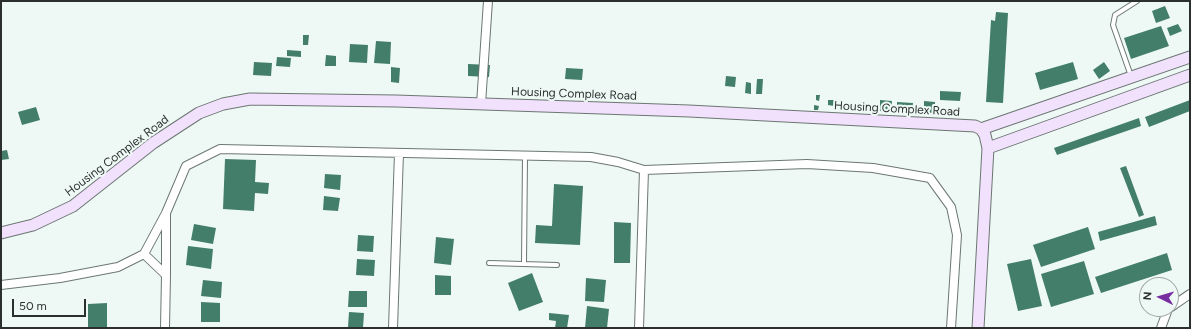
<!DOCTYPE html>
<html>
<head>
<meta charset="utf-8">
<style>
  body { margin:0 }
  #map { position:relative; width:1191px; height:329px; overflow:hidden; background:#eef9f5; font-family:Figtree,sans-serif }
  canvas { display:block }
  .frame { position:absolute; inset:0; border:2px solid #2b2f2e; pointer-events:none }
  .north { position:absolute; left:1139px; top:277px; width:40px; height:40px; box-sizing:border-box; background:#eef9f5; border:1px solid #a0a8a5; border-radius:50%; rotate:275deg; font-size:11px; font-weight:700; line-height:16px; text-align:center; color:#2b2f2e }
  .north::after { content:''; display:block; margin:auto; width:14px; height:18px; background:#782ea0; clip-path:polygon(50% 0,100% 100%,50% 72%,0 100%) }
  .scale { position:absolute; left:12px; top:299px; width:74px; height:18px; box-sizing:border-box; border:2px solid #2b2f2e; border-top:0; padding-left:5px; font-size:12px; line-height:14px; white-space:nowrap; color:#2b2f2e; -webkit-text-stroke:3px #eef9f5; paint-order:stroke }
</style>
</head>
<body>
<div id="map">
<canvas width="1191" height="329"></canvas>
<div class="frame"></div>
<div class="north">N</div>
<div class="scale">50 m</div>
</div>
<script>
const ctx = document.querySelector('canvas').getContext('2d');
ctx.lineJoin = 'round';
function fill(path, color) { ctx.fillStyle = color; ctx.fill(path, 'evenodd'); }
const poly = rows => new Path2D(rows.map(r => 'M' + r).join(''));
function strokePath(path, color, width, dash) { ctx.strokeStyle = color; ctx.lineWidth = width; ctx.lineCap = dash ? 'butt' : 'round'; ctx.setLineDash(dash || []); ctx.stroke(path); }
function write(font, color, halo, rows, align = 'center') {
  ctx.font = font + ' Figtree,sans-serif'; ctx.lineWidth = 4; ctx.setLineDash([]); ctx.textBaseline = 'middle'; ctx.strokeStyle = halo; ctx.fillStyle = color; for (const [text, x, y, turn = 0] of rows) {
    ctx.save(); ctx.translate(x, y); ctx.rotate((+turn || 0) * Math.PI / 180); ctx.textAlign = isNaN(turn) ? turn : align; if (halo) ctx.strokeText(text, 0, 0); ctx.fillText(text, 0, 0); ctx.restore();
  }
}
const building = poly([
  [1165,6,1170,18,1156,23,1152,11],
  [996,12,1008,13,1003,103,986,102,991,20,995,21],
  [1178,24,1182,31,1170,36,1167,28],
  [1161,26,1169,46,1131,59,1124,38],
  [303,35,309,35,308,45,303,45],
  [376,41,391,42,390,64,374,63],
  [350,44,368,45,367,63,349,62],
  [287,50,301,51,301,57,287,56],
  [326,55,336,56,336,66,325,66],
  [277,57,291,58,290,67,276,66],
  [254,62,272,63,271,76,253,75],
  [1073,62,1078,79,1040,90,1035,73],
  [1104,62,1110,71,1099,79,1093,70],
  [468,64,490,65,489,77,468,76],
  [391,67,400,68,399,83,391,82],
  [566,68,583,69,582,80,565,79],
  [726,76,736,77,735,87,725,86],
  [757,79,763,79,762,94,756,94],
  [746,82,751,83,751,94,745,93],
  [940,91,961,92,960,101,940,100],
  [816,95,820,95,819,101,816,100],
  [828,100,834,100,834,106,828,105],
  [880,100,892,101,891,112,880,111],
  [1190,100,1190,111,1149,127,1145,117],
  [924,101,935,102,935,113,924,113],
  [897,102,913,103,912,114,897,113],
  [814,105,819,106,818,110,814,110],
  [36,107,40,120,22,125,18,112],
  [1139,118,1141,126,1057,155,1054,148],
  [7,150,9,159,1,160,1,151],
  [225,159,256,160,255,182,269,183,268,194,255,193,254,211,223,209],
  [1126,166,1144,215,1139,217,1120,168],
  [325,174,341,175,340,190,324,188],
  [554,184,583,186,580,245,535,243,536,225,552,226],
  [324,196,340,198,338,211,323,210],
  [1155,216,1157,225,1100,241,1098,232],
  [614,222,631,223,630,263,614,263],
  [194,224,216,228,213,244,191,240],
  [1088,227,1095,249,1041,267,1033,245],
  [358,235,374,236,373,252,357,251],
  [436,237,454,239,451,265,434,263],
  [188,246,213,249,211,269,186,265],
  [1167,253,1172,270,1101,293,1095,277],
  [357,259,375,260,374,276,356,275],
  [1031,259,1042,306,1018,311,1007,264],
  [1084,261,1094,294,1051,307,1041,274],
  [532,273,543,302,519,311,508,283],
  [435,275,451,276,451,295,435,295],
  [586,278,606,280,604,302,585,301],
  [203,280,222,282,221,298,201,296],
  [349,291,367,291,367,307,348,307],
  [201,302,220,303,220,322,201,322],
  [107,303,107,328,88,328,88,304],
  [587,306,609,309,607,328,585,328],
  [349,312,364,313,363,328,348,327],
  [549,313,569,315,567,328,555,328,556,321,549,320]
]);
const lane = poly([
  [1131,76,1113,25,1115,15,1137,1],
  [489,263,557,265],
  [524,264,525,156]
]);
const street = poly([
  [481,104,488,1],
  [144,254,166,275,165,328],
  [166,275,166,214],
  [1,285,60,278,118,267,144,254,166,213,186,166,220,149,591,157,618,162,644,170,807,164,873,168,930,178,951,207,957,235,951,328],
  [1171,307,1190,294],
  [393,328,399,153],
  [639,328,644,170],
  [1161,328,1168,309]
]);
const secondary = poly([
  [981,129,1190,57],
  [988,148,1190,75],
  [1,233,33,225,73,206,153,143,199,113,223,104,250,99,396,101,689,111,975,126,981,129,985,135,988,148,978,328]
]);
const streetNames = [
  ["Housing Complex Road",574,94,2],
  ["Housing Complex Road",897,109,3],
  ["Housing Complex Road",117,156,-37]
];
fill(building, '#437e6b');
strokePath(lane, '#6c7672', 6);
strokePath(street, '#6c7672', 10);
strokePath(secondary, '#6c7672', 13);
strokePath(lane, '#fff', 4);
strokePath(street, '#fff', 8);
strokePath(secondary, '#f2e1fd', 11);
write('12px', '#2b2f2e', '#eef9f5', streetNames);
</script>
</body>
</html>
